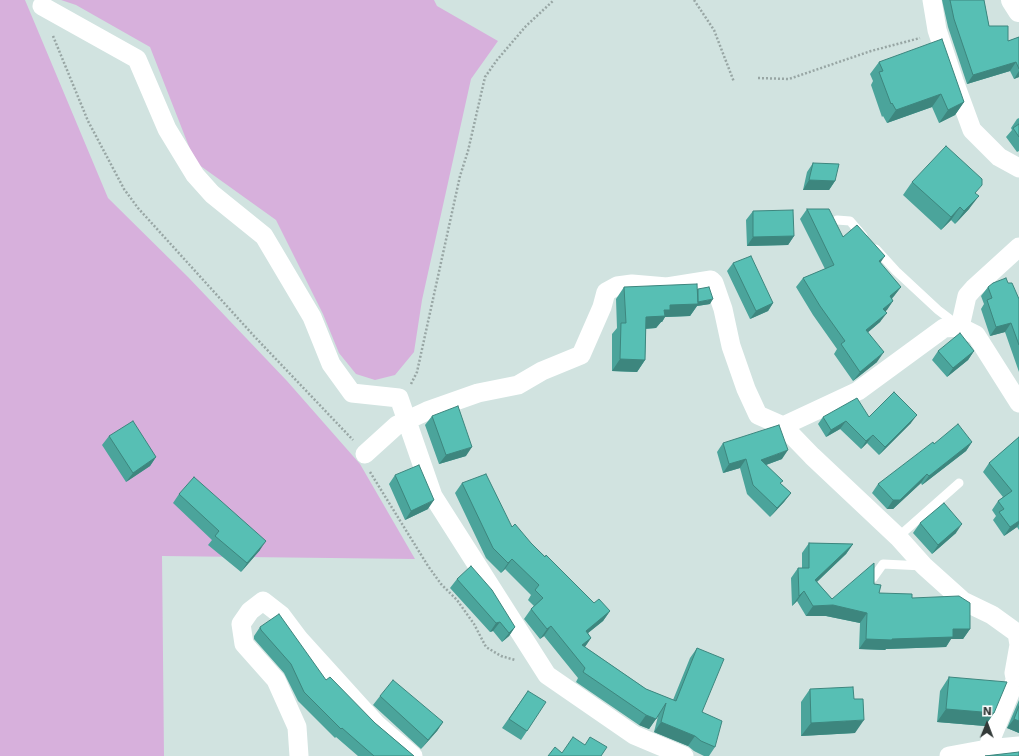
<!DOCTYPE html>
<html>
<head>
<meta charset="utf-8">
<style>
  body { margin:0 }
  #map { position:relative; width:1019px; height:756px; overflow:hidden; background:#d1e3e0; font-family:"DejaVu Sans",sans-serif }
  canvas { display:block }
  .north { position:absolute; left:967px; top:704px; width:40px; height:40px; -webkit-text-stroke:3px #fff; paint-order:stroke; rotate:1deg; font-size:11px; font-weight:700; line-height:16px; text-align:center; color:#323938 }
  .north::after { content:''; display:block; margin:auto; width:14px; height:18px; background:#323938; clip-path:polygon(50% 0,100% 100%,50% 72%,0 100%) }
</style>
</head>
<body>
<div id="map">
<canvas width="1019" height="756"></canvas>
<div class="north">N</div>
</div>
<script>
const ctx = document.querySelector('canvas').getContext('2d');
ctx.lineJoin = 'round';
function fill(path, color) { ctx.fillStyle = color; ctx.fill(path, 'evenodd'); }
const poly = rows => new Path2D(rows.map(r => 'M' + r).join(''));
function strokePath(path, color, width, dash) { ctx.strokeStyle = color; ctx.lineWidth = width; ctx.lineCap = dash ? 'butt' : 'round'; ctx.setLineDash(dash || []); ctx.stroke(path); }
const green = poly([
  [0,0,25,0,108,198,188,277,287,381,360,464,415,559,162,556,164,756,0,756],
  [61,0,434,0,437,6,498,41,471,79,422,300,414,352,395,375,375,380,356,374,339,353,323,314,276,220,195,162,150,47,76,5]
]);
const path = poly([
  [694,0,714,30,734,82],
  [53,36,88,121,124,189,138,208,254,336,353,440],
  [758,78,789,79,871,51,920,38],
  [411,384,417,372,460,176,468,151,485,77,497,60,526,26,554,0],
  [370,472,428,566,441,584,457,600,474,624,486,647,501,656,515,660]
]);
const service = poly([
  [837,220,850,221,863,236],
  [876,249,896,271,938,310,959,326],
  [898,537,959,483],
  [873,578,883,564,923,566]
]);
const minor = poly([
  [932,0,937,30,954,81,972,130,999,157,1019,168],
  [42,6,137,59,167,129,195,175,212,194,264,236,312,317,331,364,352,393,399,398,433,496,547,675,634,735,684,756],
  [960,327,967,296,974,288,1019,247],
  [783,426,858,391,944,328,960,327,976,335,1019,403],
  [365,454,397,425,427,411,478,393,518,385,542,371,581,355,602,307,606,292,617,286,632,284,667,287,711,280,714,283,723,309,731,346,746,389,758,415,783,426,812,456,898,537,924,566,963,601,992,615,1017,633,1019,645,1014,673,1015,678],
  [987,749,1019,671],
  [299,756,297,727,276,680,244,644,241,624,250,611,263,601,281,615,299,639,376,724,413,756],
  [949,756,987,749,1019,746]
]);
const tertiary = poly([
  [1012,0,1019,11]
]);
const wall = poly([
  [942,0,984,0,989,26,1008,41,1019,37,1019,77,1014,79,1010,71,967,84,948,27],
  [879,62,964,102,955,115,939,123,932,107,887,123,883,116,882,117,871,85,873,81,870,74],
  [1019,118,1019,151,1017,152,1006,137,1012,130,1011,128,1017,119],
  [813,163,835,181,829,190,803,190,807,172],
  [912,182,976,194,969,209,955,224,951,220,941,230,903,195],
  [807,209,843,237,880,263,901,287,894,296,892,299,893,301,885,311,880,322,868,332,877,362,853,381,834,354,837,349,813,315,796,287,803,278,825,269,800,219],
  [753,211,794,236,788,245,747,246,746,220],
  [733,263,773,303,768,311,750,319,727,271],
  [1008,283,1019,299,1019,372,1005,332,990,336,981,309,984,304,981,296,988,287],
  [624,287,698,289,710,304,697,306,690,316,665,317,662,322,661,322,656,328,646,329,645,360,637,372,612,371,612,334,617,328,616,299],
  [938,351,974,351,968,360,947,377,932,360],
  [432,416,466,456,439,464,425,425],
  [823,417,869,417,911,423,879,455,867,443,861,449,840,429,826,437,818,424],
  [109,436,156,457,150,466,126,482,102,445],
  [1019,437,1019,530,1017,527,1004,536,993,520,996,516,992,510,998,501,1003,497,983,472,989,463],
  [972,442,966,451,922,485,921,483,893,509,887,509,872,493,878,484,934,444],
  [723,443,782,459,766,465,781,484,791,493,784,502,770,517,747,494,740,468,723,473,717,452],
  [395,475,428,509,405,520,389,484],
  [462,483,531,543,594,603,610,611,603,621,588,633,591,638,585,647,646,689,673,700,690,658,697,648,702,712,715,747,709,756,704,756,694,751,688,746,654,732,658,716,649,729,639,725,576,682,578,678,544,636,540,639,524,619,531,609,534,606,528,600,531,595,505,569,501,573,486,558,455,493],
  [179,494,260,550,241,572,208,545,212,540,173,503],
  [920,523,956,533,932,554,913,533],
  [809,543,853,544,846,554,817,582,832,599,874,584,879,593,912,598,970,629,963,639,951,639,946,647,886,649,885,650,859,649,860,623,826,616,806,616,797,601,792,606,791,578,798,568,802,568,802,553],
  [457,579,515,627,509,636,502,642,493,631,490,632,450,588],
  [260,627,326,680,375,723,414,756,358,756,336,737,335,738,298,701,284,673,254,639,254,636],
  [949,677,994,713,985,726,937,722,940,691],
  [810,689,855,733,801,736,801,702],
  [528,691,527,731,521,740,502,728],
  [380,696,443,722,437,731,421,749,373,705],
  [1019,700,1019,733,1007,728]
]);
const shadedWall = poly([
  [1016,62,1010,71,967,84,973,75],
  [1019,71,1019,77,1014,79],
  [941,94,932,107,887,123,896,110],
  [964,102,955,115,939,123,948,110],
  [809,180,835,181,829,190,803,190],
  [979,196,969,209,955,224,964,211],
  [960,207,951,220,941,230,951,217],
  [794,236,788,245,747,246,753,237],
  [885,256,878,266,879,261],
  [901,287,894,296,883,306,890,296],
  [713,299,710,304,697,306,690,316,665,317,662,322,661,322,656,328,638,329,646,317,664,310,670,305,695,303],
  [893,301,887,310,877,318,883,309],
  [773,303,768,311,750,319,756,311],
  [887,313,880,322,859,340,866,330],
  [1011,323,1005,332,990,336,996,327],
  [974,351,968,360,947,377,953,368],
  [884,352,877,362,853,381,860,372],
  [620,359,645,360,637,372,612,371],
  [917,415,911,423,879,455,885,447],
  [846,421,840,429,826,437,831,430],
  [873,435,867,443,861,449,866,441],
  [972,442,966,451,922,485,929,476],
  [472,447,466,456,439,464,446,455],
  [788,450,782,459,755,469,761,460],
  [156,457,150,466,126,482,133,473],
  [746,459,740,468,723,473,729,464],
  [927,474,921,483,893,509,887,509,893,500],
  [791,493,784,502,770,517,777,508],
  [434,500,428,509,405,520,411,511],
  [1019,521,1019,524,1017,527,1004,536,1010,527],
  [962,524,956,533,932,554,938,545],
  [266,541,260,550,241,572,247,563],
  [853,544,846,554,808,590,815,580],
  [512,559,505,569,501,573,508,563],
  [804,591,797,601,792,606,799,596],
  [833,605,867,613,860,623,826,616,806,616,813,606],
  [610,611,603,621,578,641,586,631],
  [500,622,493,631,490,632,496,623],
  [551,626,544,636,540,639,547,629],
  [515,627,509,636,502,642,509,633],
  [953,629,970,629,963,639,951,639,946,647,886,649,885,650,859,649,866,639,892,639],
  [591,638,584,648,582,645],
  [946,709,994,713,985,726,937,722],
  [646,715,656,719,649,729,639,725],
  [1014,719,1019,721,1019,733,1007,728],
  [864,720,855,733,801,736,811,723],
  [443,722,437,731,421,749,428,740],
  [661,722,695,736,688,746,654,732]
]);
const building = poly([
  [950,0,984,0,989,26,1008,26,1008,41,1019,37,1019,69,1016,62,973,75,954,19,950,0],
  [942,39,964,102,948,110,941,94,896,110,892,103,891,104,879,72,883,71,879,62,942,39],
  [1019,124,1019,137,1013,128,1019,124],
  [946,146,982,179,982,185,975,193,979,196,964,211,960,207,951,217,912,182,946,146],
  [813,163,839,164,835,181,809,180,813,163],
  [807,209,829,209,843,237,857,225,885,256,879,261,901,287,890,296,893,301,883,309,887,313,866,330,884,352,860,372,841,344,845,341,820,306,803,278,834,265,807,209],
  [793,210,794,236,753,237,753,211,793,210],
  [751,256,773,303,756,311,733,263,751,256],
  [1006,278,1008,283,1012,283,1019,299,1019,345,1011,323,996,327,987,300,992,298,988,287,993,283,1006,278],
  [697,284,698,304,670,305,670,310,664,310,665,316,646,317,645,360,620,359,621,323,626,323,624,287,697,284],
  [709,287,713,299,698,302,698,289,709,287],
  [960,333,974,351,953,368,938,351,960,333],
  [894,392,917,415,885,447,873,435,866,441,846,421,831,430,823,417,857,398,869,417,894,392],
  [458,406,472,447,446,455,432,416,458,406],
  [133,421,156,457,133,473,109,436,133,421],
  [958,424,972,442,929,476,927,474,900,500,893,500,878,484,933,442,934,444,958,424],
  [779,425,788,450,761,460,783,481,780,483,791,493,777,508,753,485,746,459,729,464,723,443,779,425],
  [1019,437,1019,521,1010,527,999,512,1004,509,998,501,1012,491,989,463,1019,437],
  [419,465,434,500,411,511,395,475,419,465],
  [486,474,512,527,515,524,531,543,545,557,546,555,594,603,599,599,610,611,586,631,591,638,582,645,646,689,676,701,697,648,724,659,702,712,722,721,715,747,701,741,695,736,661,722,666,703,656,719,646,715,583,672,585,668,551,626,547,629,531,609,543,598,535,590,539,585,512,559,508,563,493,548,462,483,486,474],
  [194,477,266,541,247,563,215,536,219,531,179,494,194,477],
  [944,503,962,524,938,545,920,523,944,503],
  [809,543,853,544,815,580,832,599,874,563,874,584,881,585,879,593,912,594,912,598,959,596,970,603,970,629,953,629,953,637,892,639,892,640,866,639,867,613,833,605,813,606,804,591,799,596,798,568,809,568,809,543],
  [471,566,492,590,515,627,509,633,500,622,496,623,457,579,471,566],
  [279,614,326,680,330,677,375,723,414,756,374,756,342,728,341,729,304,692,291,664,261,630,260,627,279,614],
  [949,677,1007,682,994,713,946,709,949,677],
  [393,680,443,722,428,740,380,696,393,680],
  [853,687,854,699,863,699,864,720,811,723,810,689,853,687],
  [528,691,546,702,527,731,509,719,528,691],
  [1019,706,1019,721,1014,719,1019,706],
  [573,737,585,745,590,737,607,747,601,756,548,756,555,747,562,753,573,737],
  [1019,752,1019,756,985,756,1019,752]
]);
fill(green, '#d7b0dc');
strokePath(path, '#98a6a4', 2.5, [2, 2]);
strokePath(service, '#fff', 9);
strokePath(minor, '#fff', 19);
strokePath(tertiary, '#fff', 22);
fill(wall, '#4ba49b');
fill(shadedWall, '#3d867e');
fill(building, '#57bfb4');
strokePath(building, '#3d867e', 1);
</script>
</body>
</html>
